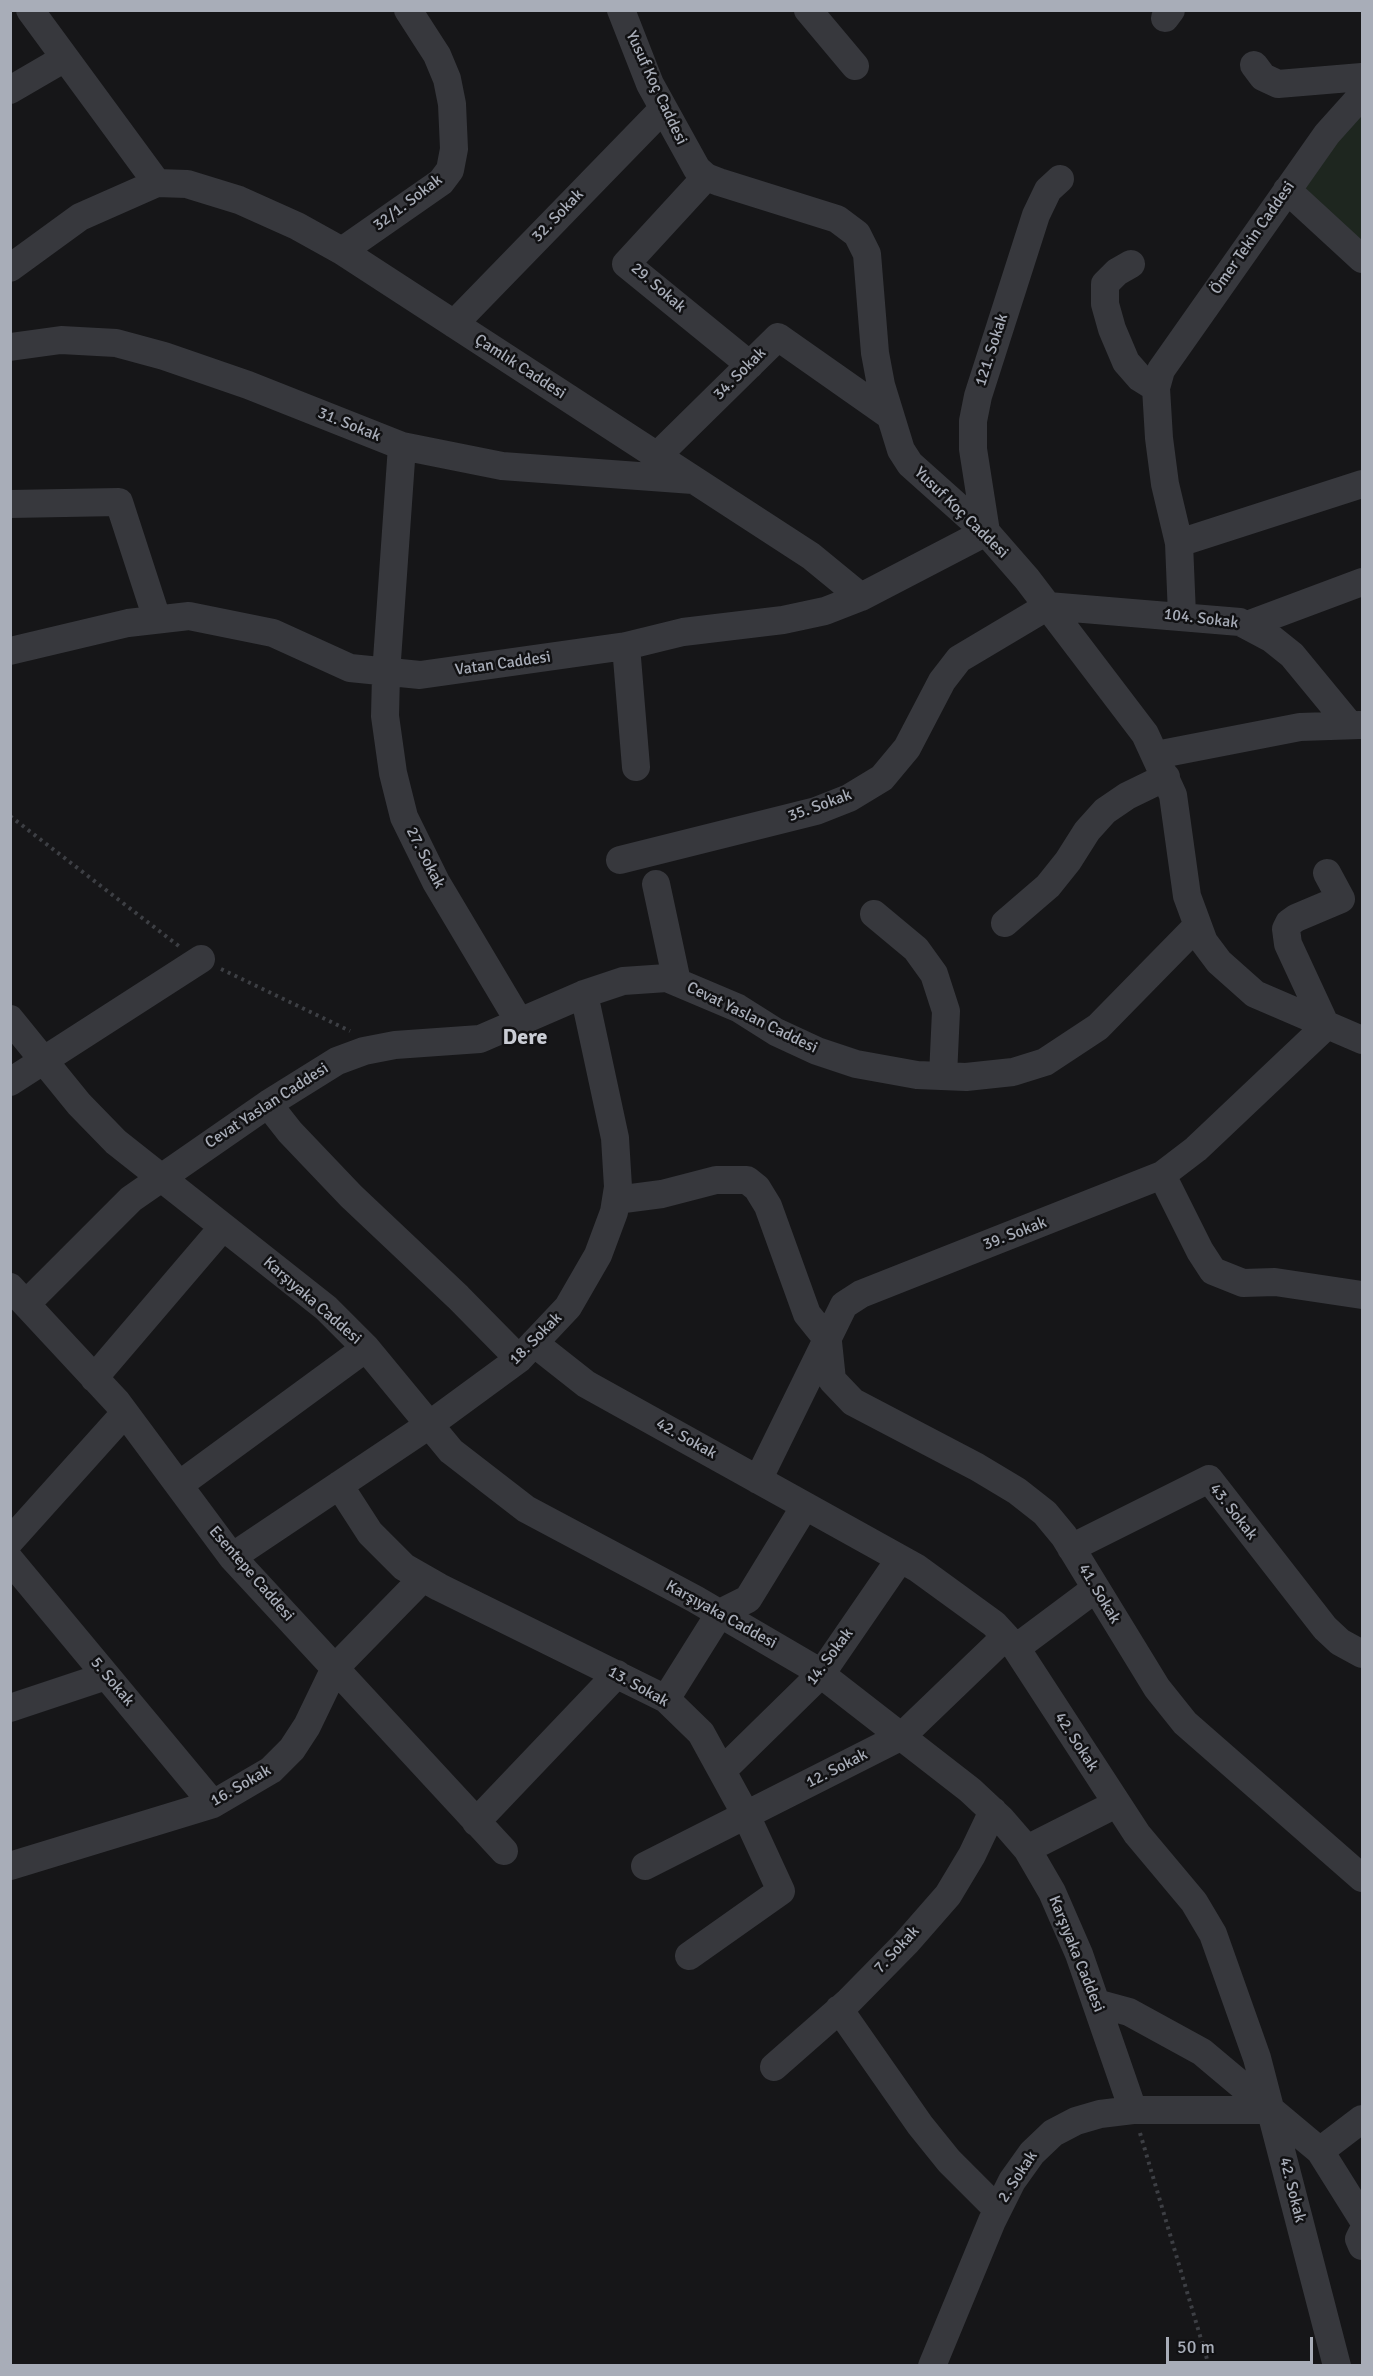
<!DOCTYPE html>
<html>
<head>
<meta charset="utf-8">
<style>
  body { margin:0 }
  #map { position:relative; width:1373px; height:2376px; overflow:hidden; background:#161618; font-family:Signika,sans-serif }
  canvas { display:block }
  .frame { position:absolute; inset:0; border:12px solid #a8adb8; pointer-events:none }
  .scale { position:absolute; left:1166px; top:2337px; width:147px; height:27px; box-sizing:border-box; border:3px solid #a8adb8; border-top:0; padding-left:8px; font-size:18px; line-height:21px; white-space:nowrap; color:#a8adb8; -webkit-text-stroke:4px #111113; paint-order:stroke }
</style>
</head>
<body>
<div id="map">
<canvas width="1373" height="2376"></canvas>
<div class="frame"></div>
<div class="scale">50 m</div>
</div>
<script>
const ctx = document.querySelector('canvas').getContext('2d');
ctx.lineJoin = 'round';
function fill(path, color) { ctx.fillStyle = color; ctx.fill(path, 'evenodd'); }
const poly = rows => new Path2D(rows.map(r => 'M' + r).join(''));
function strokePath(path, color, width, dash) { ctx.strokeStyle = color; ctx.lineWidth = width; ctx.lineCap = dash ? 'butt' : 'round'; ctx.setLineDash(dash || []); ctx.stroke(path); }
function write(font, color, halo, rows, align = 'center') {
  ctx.font = font + ' Signika,sans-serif'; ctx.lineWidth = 5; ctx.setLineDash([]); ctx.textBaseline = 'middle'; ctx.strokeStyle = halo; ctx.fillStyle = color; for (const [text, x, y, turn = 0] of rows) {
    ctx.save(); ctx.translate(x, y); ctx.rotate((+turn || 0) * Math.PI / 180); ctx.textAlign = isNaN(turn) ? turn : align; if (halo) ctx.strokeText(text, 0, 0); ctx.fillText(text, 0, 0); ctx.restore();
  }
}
const green = poly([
  [1362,114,1362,249,1298,186]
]);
const path = poly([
  [10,816,180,947],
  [221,969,350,1031],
  [1140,2133,1209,2366]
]);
const minor = poly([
  [30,10,157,183],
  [621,10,650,84,697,169,706,177,719,182,837,219,857,234,867,254,875,353,881,385,901,450,910,464,986,532,1027,579,1145,734,1173,795,1187,896,1204,942,1219,962,1255,994,1362,1040],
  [808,10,855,66],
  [1165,18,1171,10],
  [1254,65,1263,77,1278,84,1362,77],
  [10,90,65,58],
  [706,177,626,264,750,365],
  [1287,190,1362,259],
  [342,251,441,182,450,170,454,149,452,104,447,79,437,55,408,10],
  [1131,264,1117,272,1105,284,1105,304,1112,329,1126,362,1140,378,1156,388],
  [10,268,80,217,157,183,187,184,239,200,297,226,342,251,811,556,861,597],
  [454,324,663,109],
  [10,347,61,340,116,343,164,356,248,385,402,446,502,466,693,480],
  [402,446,386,674,385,716,393,773,404,817,436,882,520,1023],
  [657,456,778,337,889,415],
  [10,504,119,502,157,619],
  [1179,543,1362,484],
  [1182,615,1179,543,1165,484,1159,438,1156,388,1161,370,1327,134,1362,95],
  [1247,625,1362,582],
  [626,646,636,767],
  [10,651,128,623,189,616,273,633,350,668,420,675,626,646,683,632,783,620,825,611,861,597,986,532,973,449,973,421,978,396,1036,215,1048,190,1060,179],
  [1156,755,1300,727,1360,725],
  [620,860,816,811,849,798,882,778,907,748,942,681,959,659,1048,606,1240,622,1272,639,1292,655,1348,723],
  [656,884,677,982],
  [874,914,916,949,934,974,946,1011,943,1076],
  [1005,923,1048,886,1068,861,1087,831,1105,811,1127,796,1166,777],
  [10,1019,79,1104,116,1142,326,1308,366,1348,451,1451,526,1509,695,1599,813,1668,970,1790,1001,1819,1027,1849,1052,1892,1079,1954,1133,2110],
  [10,1082,201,959],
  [268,1104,290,1132,351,1196,458,1297,519,1359],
  [1162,1175,1200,1251,1213,1271,1243,1283,1275,1282,1362,1295],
  [616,1200,662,1194,716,1180,747,1180,757,1188,768,1206,807,1314,828,1340],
  [10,1287,117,1402,232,1557,504,1851],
  [26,1304,131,1199,268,1104,337,1061,364,1051,395,1045,480,1039,584,994,623,981,667,978,738,1008,776,1032,817,1051,856,1064,917,1075,966,1077,1013,1072,1045,1062,1098,1027,1197,926],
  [828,1342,832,1380,853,1402,977,1467,1017,1491,1045,1513,1064,1536,1157,1688,1185,1723,1362,1878],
  [534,1343,586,1384,917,1568,994,1624,1016,1648,1137,1834,1194,1902,1213,1934,1257,2058,1337,2366],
  [94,1378,223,1227],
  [758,1480,844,1305,861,1294,1162,1175,1196,1149,1326,1026,1288,944,1286,929,1289,923,1296,918,1341,899,1327,873],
  [179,1485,366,1348],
  [339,1485,370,1533,404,1567,439,1587,666,1699,701,1733,746,1815,781,1891,689,1956],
  [10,1541,125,1413],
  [1071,1548,1209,1479,1325,1628,1340,1642,1362,1654],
  [232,1557,429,1425,519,1359,568,1307,598,1255,614,1212,618,1187,615,1138,584,994],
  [10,1560,213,1804],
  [1016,1648,1095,1589],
  [666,1699,720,1613,748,1599,805,1506],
  [10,1708,106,1676],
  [723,1770,821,1674,900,1559],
  [476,1822,617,1674],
  [1027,1849,1116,1804],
  [10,1866,213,1804,271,1770,292,1749,307,1726,335,1668,423,1578],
  [645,1866,902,1736,1005,1637],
  [1096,2003,1129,2012,1202,2052,1271,2110],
  [839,2009,920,2125,949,2161,997,2209],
  [774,2067,848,2002,906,1943,948,1895,972,1855,993,1811],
  [1320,2151,1362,2218],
  [1362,2233,1359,2239,1362,2246],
  [932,2366,992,2221,1012,2181,1032,2153,1053,2133,1076,2121,1100,2114,1133,2110,1271,2110,1320,2151,1362,2119]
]);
const streetNames = [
  ["Yusuf Koç Caddesi",656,88,65],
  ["32/1. Sokak",408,203,-37],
  ["32. Sokak",558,216,-46],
  ["Ömer Tekin Caddesi",1253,238,-55],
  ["29. Sokak",658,288,41],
  ["121. Sokak",992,350,-72],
  ["Çamlık Caddesi",520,367,33],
  ["34. Sokak",740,374,-45],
  ["31. Sokak",349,425,22],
  ["Yusuf Koç Caddesi",961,513,44],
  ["104. Sokak",1201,619,7],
  ["Vatan Caddesi",503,664,-8],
  ["35. Sokak",820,806,-20],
  ["27. Sokak",425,858,63],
  ["Cevat Yaslan Caddesi",752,1018,26],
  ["Cevat Yaslan Caddesi",267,1106,-33],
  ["39. Sokak",1015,1234,-21],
  ["Karşıyaka Caddesi",312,1301,41],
  ["18. Sokak",536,1339,-45],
  ["42. Sokak",686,1439,29],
  ["43. Sokak",1233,1512,52],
  ["Esentepe Caddesi",251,1574,49],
  ["41. Sokak",1099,1594,59],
  ["Karşıyaka Caddesi",721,1615,29],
  ["14. Sokak",830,1657,-53],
  ["5. Sokak",112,1682,50],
  ["13. Sokak",638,1687,29],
  ["42. Sokak",1076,1742,57],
  ["12. Sokak",837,1769,-27],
  ["16. Sokak",241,1786,-30],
  ["7. Sokak",897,1950,-47],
  ["Karşıyaka Caddesi",1076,1954,68],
  ["2. Sokak",1018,2177,-57],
  ["42. Sokak",1292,2190,76]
];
const districtNames = [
  ["Dere",525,1038]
];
fill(green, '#1e261f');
strokePath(path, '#3d3f44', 4, [3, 4.5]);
strokePath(minor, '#37383d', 28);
write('16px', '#a8adb8', '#111113', streetNames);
write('bold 22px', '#c9ccd4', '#111113', districtNames);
</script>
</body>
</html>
